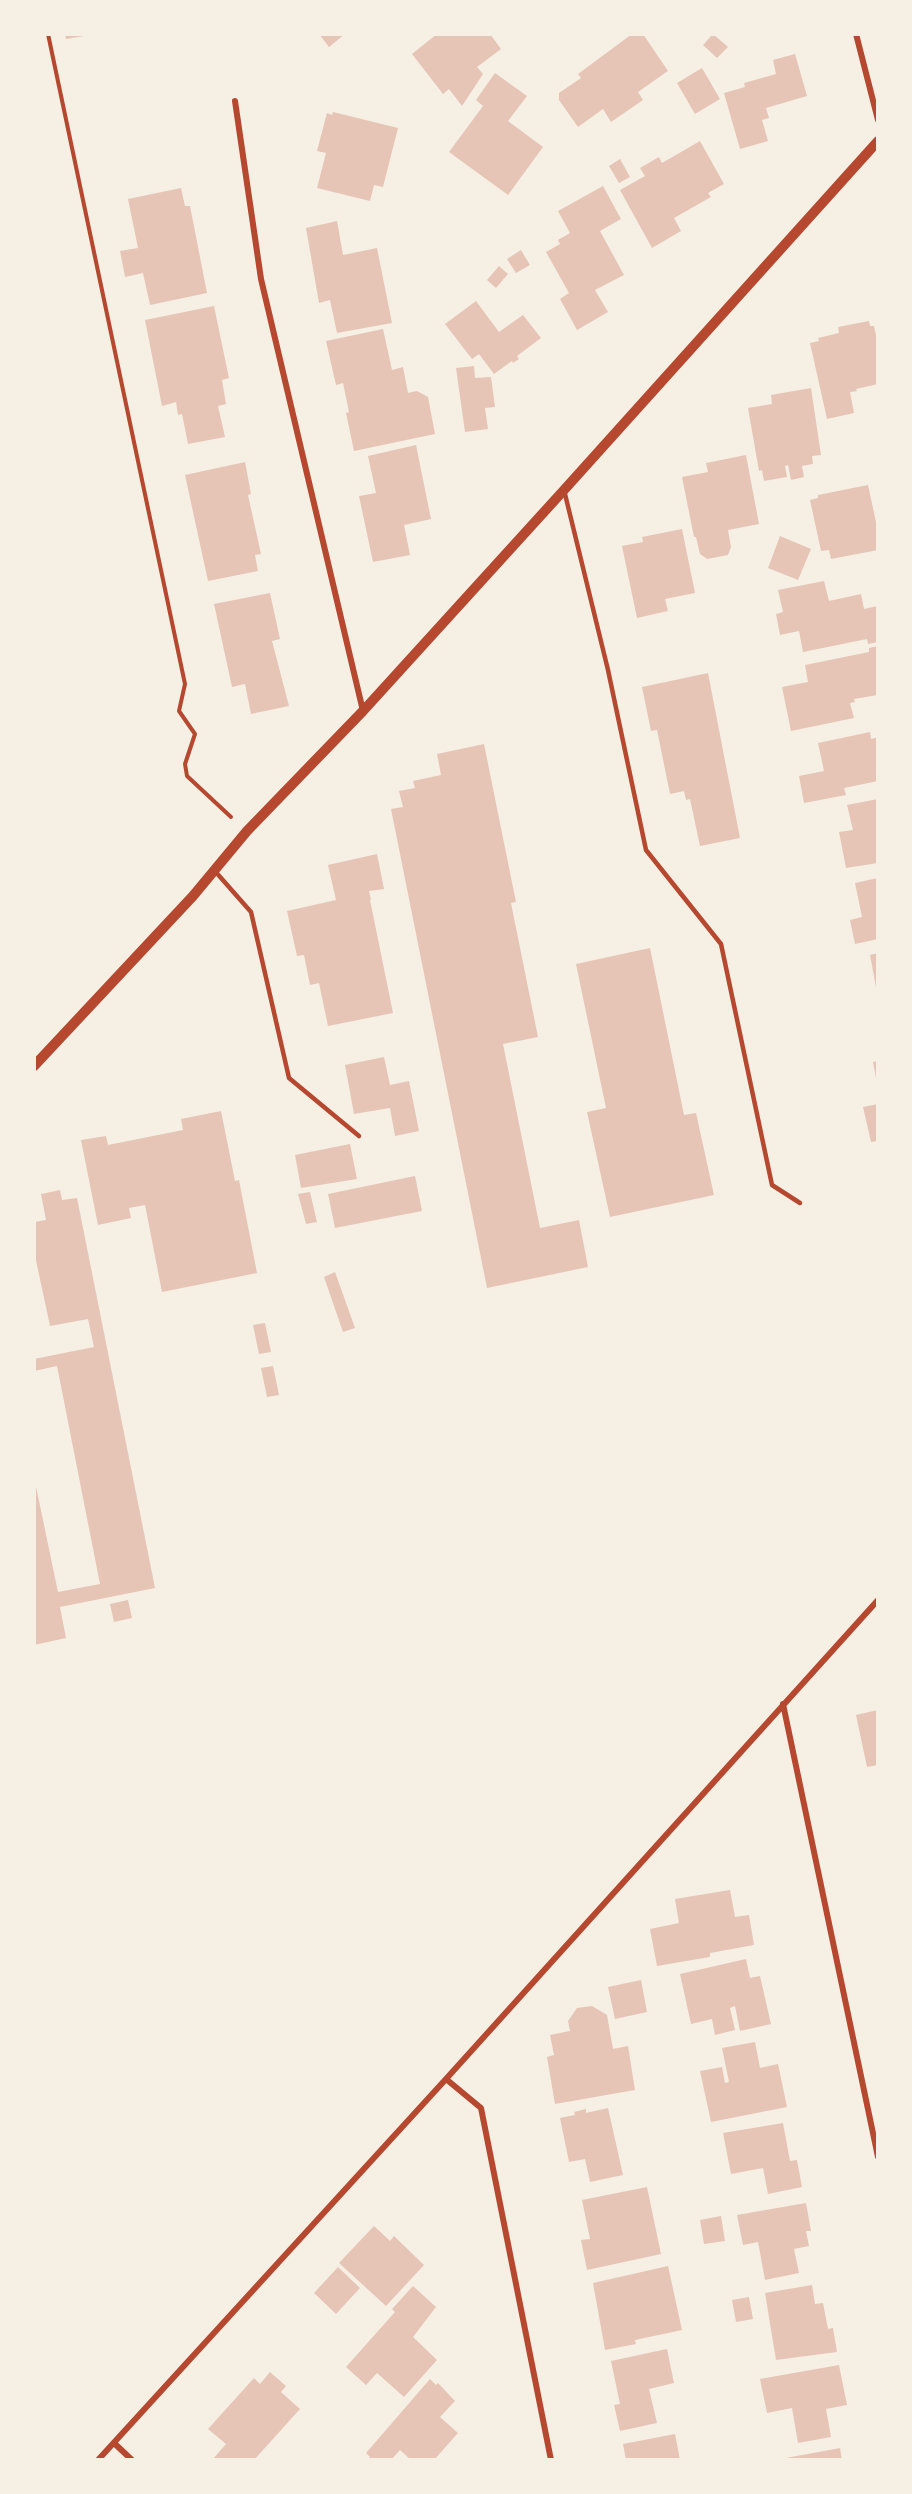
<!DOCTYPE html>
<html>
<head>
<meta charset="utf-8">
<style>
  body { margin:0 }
  #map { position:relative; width:912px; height:2494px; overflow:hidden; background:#f6efe4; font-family:"Roboto Condensed",sans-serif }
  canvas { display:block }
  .frame { position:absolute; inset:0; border:36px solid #f6efe4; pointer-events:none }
</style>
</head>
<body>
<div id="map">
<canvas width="912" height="2494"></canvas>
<div class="frame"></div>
</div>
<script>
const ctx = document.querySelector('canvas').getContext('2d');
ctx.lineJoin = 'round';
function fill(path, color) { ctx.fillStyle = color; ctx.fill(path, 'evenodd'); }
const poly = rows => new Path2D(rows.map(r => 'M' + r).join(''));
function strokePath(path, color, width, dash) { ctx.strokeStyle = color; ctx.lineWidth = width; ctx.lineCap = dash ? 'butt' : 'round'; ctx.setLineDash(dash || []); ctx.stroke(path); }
const building = poly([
  [65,34,84,34,84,36,66,39],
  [319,34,345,34,329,47],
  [437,34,490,34,501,49,477,67,483,74,462,106,449,89,443,94,412,54],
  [632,34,643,34,668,71,638,92,643,100,611,122,603,109,578,127,559,100,559,93,581,78,578,74],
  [713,34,728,47,717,58,703,45],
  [795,54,807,96,766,108,769,118,762,120,768,141,740,149,724,93,745,87,744,83,776,74,773,60],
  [702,68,720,99,695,114,677,83],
  [495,73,527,96,508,121,543,147,508,195,449,152,483,106,476,100],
  [333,112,398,128,383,187,374,185,370,201,317,188,326,153,317,151,327,113,332,115],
  [700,141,724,184,708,193,711,197,674,218,681,231,652,248,620,190,645,176,640,168,659,157,662,163],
  [620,159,630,177,619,183,609,166],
  [603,186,621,219,600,231,624,275,595,290,608,312,577,330,560,299,569,293,546,252,560,244,558,240,570,233,558,211],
  [181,188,185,206,190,206,207,293,150,305,143,273,125,277,120,251,138,248,128,199],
  [337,221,343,255,377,248,392,323,337,333,330,300,319,303,306,228],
  [521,250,530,265,516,273,507,259],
  [499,266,508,274,496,288,487,280],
  [476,301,499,332,523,315,541,338,517,356,519,359,513,363,512,361,494,374,479,354,472,359,445,324],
  [214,306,229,378,222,380,226,404,218,406,225,437,188,444,182,414,178,415,176,402,162,406,145,320],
  [869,321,870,326,874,326,878,344,878,384,856,389,857,391,850,392,854,413,827,419,810,343,819,341,818,338,839,333,838,327],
  [383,329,392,370,403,367,408,393,417,391,428,397,435,434,354,451,346,413,349,412,343,383,336,385,326,341],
  [474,366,475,378,491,377,495,407,485,408,488,429,465,432,456,368],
  [811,388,821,455,812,456,813,464,802,466,804,477,791,480,788,465,785,466,787,477,764,481,762,470,759,471,748,408,772,404,771,395],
  [416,445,431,519,404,525,410,555,373,562,359,496,376,493,368,456],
  [746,455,759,524,728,530,731,547,728,555,707,559,700,554,696,537,694,537,682,477,708,472,706,463],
  [245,462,251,494,248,495,261,554,255,555,258,571,208,581,185,475],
  [868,485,876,522,878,522,878,550,831,559,829,550,821,551,810,500,818,498,818,495],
  [682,529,695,593,665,599,668,611,637,618,622,546,643,542,642,537],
  [780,536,811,549,798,580,768,568],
  [824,581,829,601,861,594,864,609,878,606,878,642,868,644,867,639,803,652,799,631,780,635,776,614,783,612,778,590],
  [270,593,280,639,272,641,289,706,251,714,245,684,232,687,214,604],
  [878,646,878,695,854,699,855,702,850,703,854,718,791,731,782,687,808,682,805,665,869,652,869,648],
  [708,673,740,838,700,846,690,799,686,800,684,791,670,794,657,730,651,731,642,687],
  [870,732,871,739,878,737,878,781,844,788,846,795,804,803,799,776,824,771,818,743],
  [484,744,516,902,511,903,538,1037,503,1044,540,1228,579,1220,588,1267,487,1288,391,809,403,807,399,791,415,788,413,781,441,775,437,754],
  [878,799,878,863,846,868,839,832,853,830,847,805],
  [377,854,384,889,369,891,371,900,370,900,393,1013,328,1026,319,983,310,985,304,955,297,956,287,911,336,900,328,865],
  [878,878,878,939,855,944,850,920,862,917,855,883],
  [650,948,684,1115,696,1113,714,1195,610,1217,587,1112,606,1108,576,964],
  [878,953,878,987,876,987,870,955],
  [384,1057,390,1085,409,1081,419,1131,395,1136,390,1108,354,1114,345,1065],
  [878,1061,878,1077,876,1078,873,1062],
  [878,1104,878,1141,871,1142,863,1107],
  [221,1111,235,1181,239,1180,257,1273,162,1292,145,1205,129,1208,131,1218,98,1225,81,1140,106,1136,108,1145,183,1130,181,1119],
  [350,1144,357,1179,301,1188,295,1155],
  [415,1176,422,1211,335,1228,328,1194],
  [60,1190,62,1200,77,1198,155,1588,60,1607,66,1638,34,1645,34,1477,58,1592,100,1584,57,1366,34,1371,34,1359,94,1347,88,1319,50,1326,34,1251,34,1222,46,1220,41,1194],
  [310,1192,317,1222,306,1224,298,1194],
  [335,1272,355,1328,343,1332,324,1277],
  [265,1323,271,1352,259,1354,253,1325],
  [273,1366,279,1395,267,1397,261,1368],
  [128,1600,132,1618,114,1622,110,1604],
  [878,1710,878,1765,867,1767,856,1715],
  [730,1890,735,1917,749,1915,754,1945,710,1953,710,1957,657,1966,650,1929,679,1923,675,1899],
  [746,1959,750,1978,760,1976,771,2024,740,2031,735,2006,730,2008,735,2030,715,2035,712,2019,691,2024,680,1974],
  [641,1980,647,2012,615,2019,608,1987],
  [592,2006,607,2015,613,2049,628,2046,635,2090,555,2104,547,2057,554,2055,550,2035,570,2031,568,2021,577,2008],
  [755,2042,760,2068,778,2064,787,2107,711,2122,700,2071,722,2067,725,2083,729,2082,722,2048],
  [608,2108,623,2175,590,2182,585,2159,569,2162,560,2118,575,2115,574,2112,586,2109,586,2113],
  [783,2123,790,2161,797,2160,802,2187,768,2194,763,2168,731,2174,723,2133],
  [647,2187,661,2254,587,2270,581,2240,590,2239,582,2200],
  [806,2203,811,2231,806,2231,809,2246,794,2249,799,2273,765,2280,758,2242,743,2245,737,2215],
  [721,2216,725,2241,704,2244,700,2220],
  [374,2226,390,2241,394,2236,424,2265,386,2306,339,2263],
  [668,2266,682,2330,635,2340,636,2344,605,2350,593,2283],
  [338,2267,360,2288,336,2314,314,2293],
  [812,2285,815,2304,823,2303,828,2329,833,2328,837,2352,776,2360,765,2293],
  [413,2286,436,2307,413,2337,437,2360,404,2397,377,2373,366,2385,346,2367,395,2312,392,2309],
  [749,2297,753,2319,736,2322,732,2300],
  [667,2349,674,2383,649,2389,657,2423,620,2431,614,2405,620,2404,611,2361],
  [839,2365,847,2405,826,2409,831,2437,798,2443,792,2408,767,2413,760,2379],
  [270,2372,286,2386,281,2392,300,2409,254,2460,212,2460,226,2444,208,2429,254,2378,260,2384],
  [430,2379,436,2385,438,2383,455,2401,440,2417,458,2433,434,2460,411,2460,400,2450,391,2460,367,2460,370,2457,366,2453],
  [675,2434,680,2460,626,2460,623,2444],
  [840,2448,842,2460,786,2460,786,2458]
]);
const path = poly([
  [48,34,185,684,179,711,195,734,185,764,187,776,231,817]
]);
const service = poly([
  [564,490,608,670,646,850,721,944,772,1185,800,1203],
  [214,870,251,912,289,1078,359,1136]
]);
const minor = poly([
  [856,34,878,120],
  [235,101,261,279,363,711],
  [783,1704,878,2157],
  [446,2079,481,2108,551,2460],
  [114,2443,132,2460],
  [98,2460,446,2079,878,1600]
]);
const tertiary = poly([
  [34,1066,193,896,247,831,363,711,564,490,878,141]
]);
fill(building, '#e6c5b7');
strokePath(path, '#b5482f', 4);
strokePath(service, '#b5482f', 4.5);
strokePath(minor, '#b5482f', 6);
strokePath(tertiary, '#b5482f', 10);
</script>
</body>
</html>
